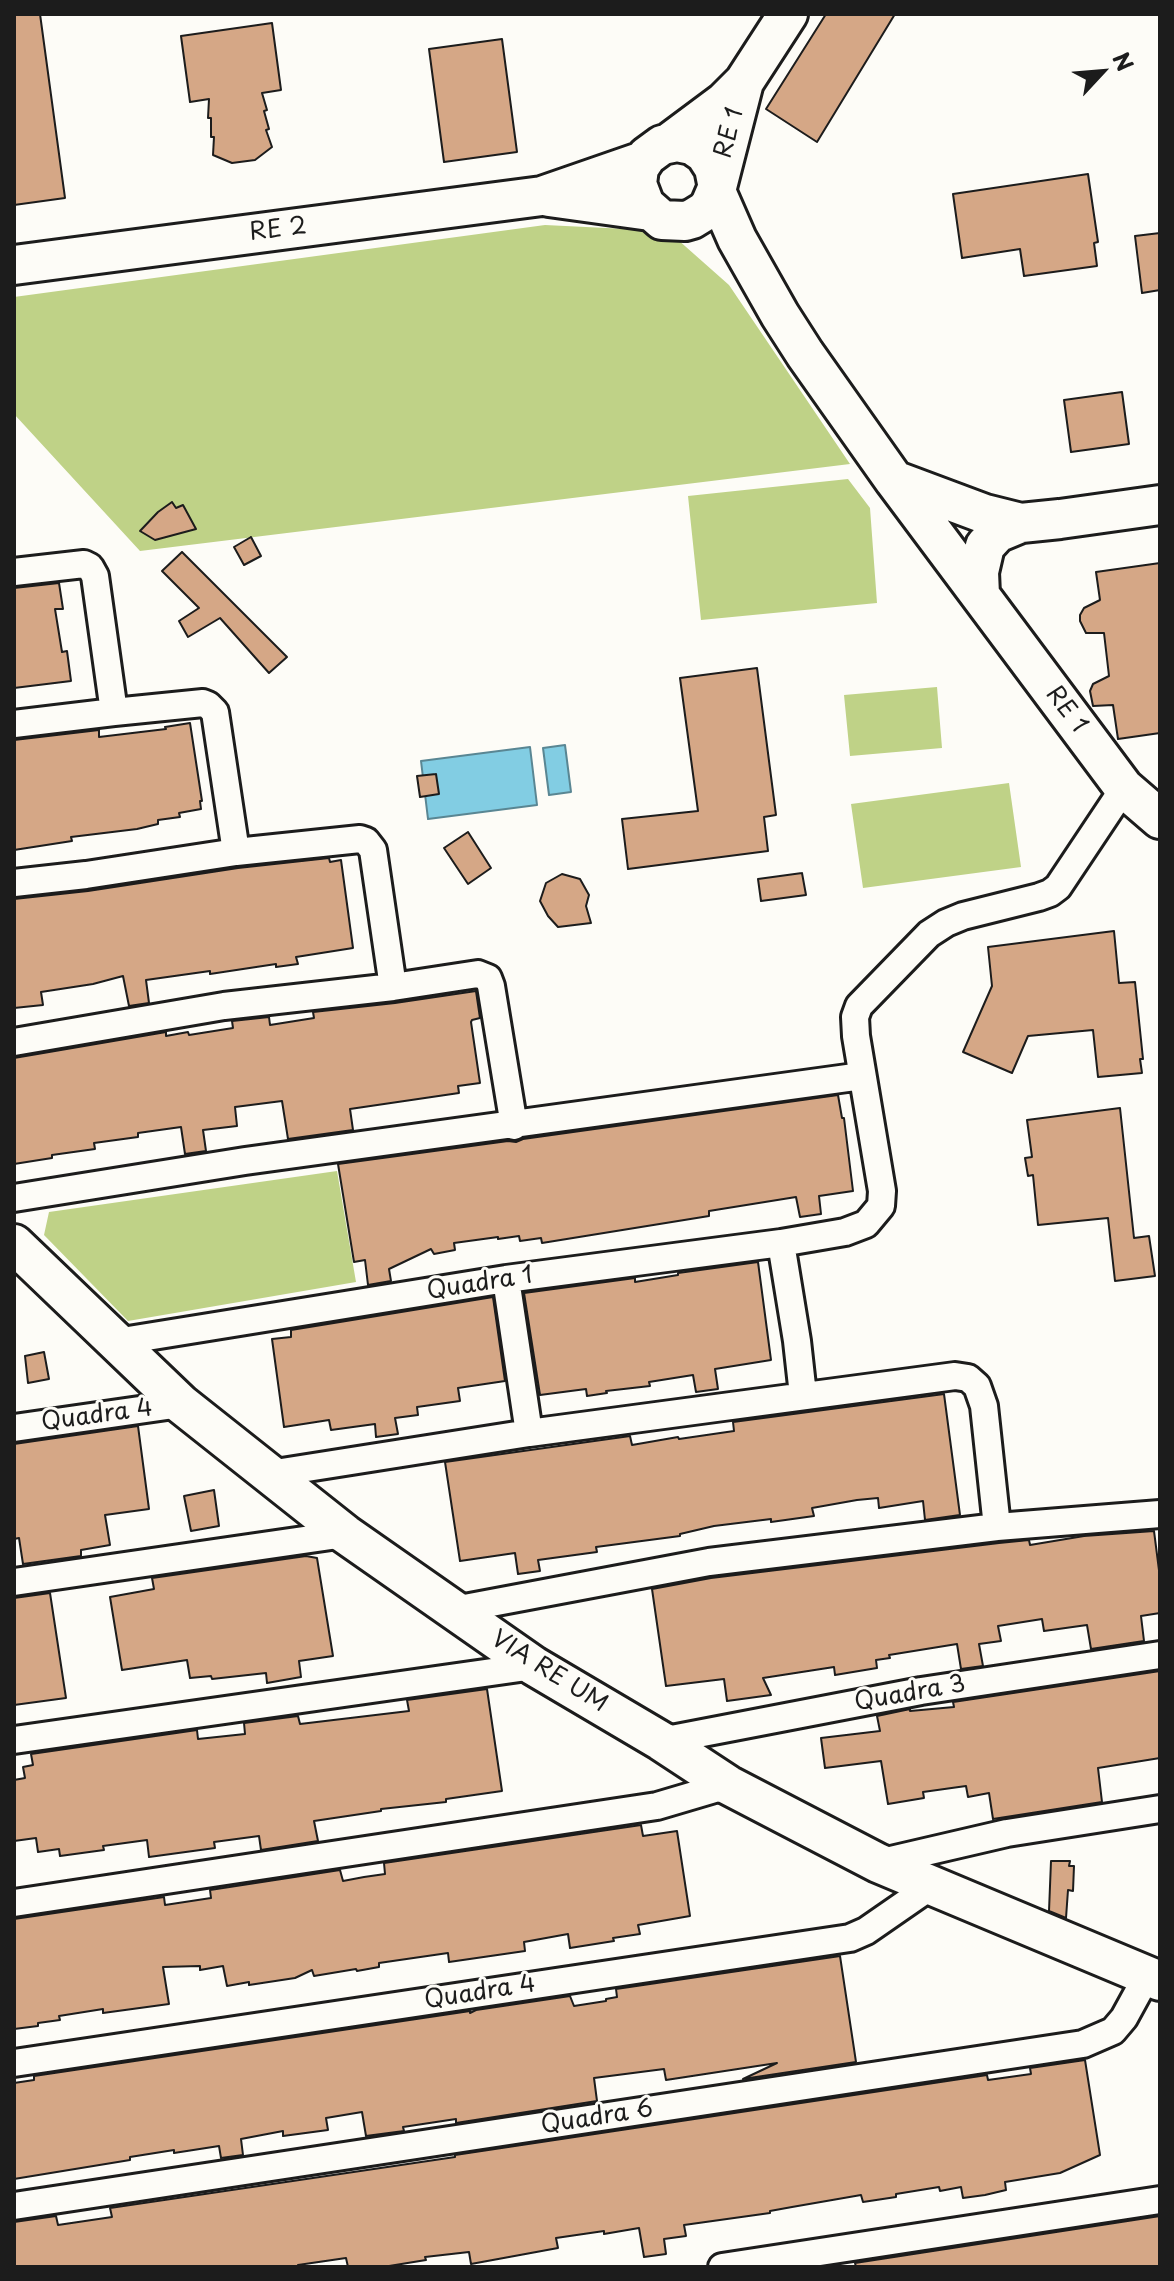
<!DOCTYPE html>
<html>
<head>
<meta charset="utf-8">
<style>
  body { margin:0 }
  #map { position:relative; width:1174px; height:2281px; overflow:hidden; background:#fdfcf7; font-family:"Playpen Sans",sans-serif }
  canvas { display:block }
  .frame { position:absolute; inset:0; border:16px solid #1c1c1c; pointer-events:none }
  .north { position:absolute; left:1062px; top:32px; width:80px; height:80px; -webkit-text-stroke:6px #fdfcf7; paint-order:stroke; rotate:64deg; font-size:22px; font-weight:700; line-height:32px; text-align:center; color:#1c1c1c }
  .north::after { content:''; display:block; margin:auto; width:28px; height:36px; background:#1c1c1c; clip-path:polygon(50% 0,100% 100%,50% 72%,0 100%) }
</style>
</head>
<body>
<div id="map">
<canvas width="1174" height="2281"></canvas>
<div class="frame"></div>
<div class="north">N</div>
</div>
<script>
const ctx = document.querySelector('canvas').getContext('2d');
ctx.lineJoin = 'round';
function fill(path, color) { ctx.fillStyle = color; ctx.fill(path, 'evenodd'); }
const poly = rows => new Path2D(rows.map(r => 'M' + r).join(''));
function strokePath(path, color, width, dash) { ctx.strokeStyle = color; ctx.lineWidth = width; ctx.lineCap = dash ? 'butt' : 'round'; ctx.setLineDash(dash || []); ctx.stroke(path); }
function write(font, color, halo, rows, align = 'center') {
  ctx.font = font + ' "Playpen Sans",sans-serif'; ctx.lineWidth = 6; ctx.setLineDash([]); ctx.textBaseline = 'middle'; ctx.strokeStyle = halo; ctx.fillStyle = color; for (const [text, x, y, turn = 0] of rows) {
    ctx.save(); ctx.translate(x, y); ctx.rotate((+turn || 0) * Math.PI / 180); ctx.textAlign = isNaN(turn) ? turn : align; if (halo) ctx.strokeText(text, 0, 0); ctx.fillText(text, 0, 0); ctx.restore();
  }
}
const green = poly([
  [545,225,668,231,729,285,850,464,140,551,14,414,14,297],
  [848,479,870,508,877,603,701,620,688,496],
  [937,687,942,748,850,756,844,695],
  [1009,783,1021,867,863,888,851,804],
  [337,1171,356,1282,128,1321,44,1235,49,1212]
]);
const water = poly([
  [565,745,571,792,549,795,543,748,565,745],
  [530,747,537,805,428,819,421,761,530,747]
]);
const building = poly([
  [14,14,40,14,65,198,14,205,14,14],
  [826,14,895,14,817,142,766,109,826,14],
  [272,23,281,90,262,93,267,110,264,111,269,129,266,130,272,147,255,160,232,163,213,155,214,137,211,137,211,118,208,118,209,99,190,102,181,36,272,23],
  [502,39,517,152,444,162,429,49,502,39],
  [1088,174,1098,242,1094,243,1097,266,1024,276,1020,249,962,258,953,194,1088,174],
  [1160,233,1160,290,1142,293,1135,236,1160,233],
  [1122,392,1129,444,1071,452,1064,400,1122,392],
  [172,502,176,508,183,505,196,529,155,540,140,531,158,512,172,502],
  [251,537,261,556,244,565,234,547,251,537],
  [182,552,287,657,269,673,220,618,188,637,179,621,199,608,162,571,182,552],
  [1160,563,1160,733,1118,739,1113,705,1093,706,1090,691,1093,684,1109,676,1104,633,1086,633,1080,621,1080,615,1084,608,1100,600,1096,572,1160,563],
  [59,583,63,609,55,609,62,652,67,651,71,681,14,688,14,588,59,583],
  [757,668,776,815,764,817,768,851,628,869,622,819,698,811,680,678,757,668],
  [190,723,202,801,200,801,201,809,179,813,180,817,158,820,158,824,137,829,71,837,72,841,14,850,14,740,99,730,99,737,166,729,165,727,190,723],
  [436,774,439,794,420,797,417,776,436,774],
  [468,832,491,868,468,884,444,848,468,832],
  [329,858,330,862,341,860,353,948,296,957,298,964,276,967,276,964,210,974,210,971,146,980,149,1003,129,1006,123,976,93,984,41,992,43,1005,14,1008,14,899,88,891,238,868,329,858],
  [802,873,806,895,761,901,758,879,802,873],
  [562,874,580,879,589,895,586,906,591,923,558,927,548,916,540,901,546,883,562,874],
  [1114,931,1119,983,1135,982,1143,1059,1140,1059,1142,1073,1098,1077,1093,1030,1028,1036,1012,1073,963,1052,992,986,988,947,1114,931],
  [476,991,480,1018,472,1020,471,1022,480,1083,458,1086,459,1093,350,1109,353,1130,288,1139,282,1101,235,1107,237,1126,203,1130,206,1151,185,1154,181,1127,138,1133,138,1137,94,1143,95,1149,52,1155,52,1158,14,1164,14,1058,166,1032,166,1036,188,1032,189,1035,233,1028,232,1021,269,1017,270,1025,314,1018,313,1012,395,1003,476,991],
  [838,1095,842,1118,844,1118,853,1191,819,1196,821,1214,800,1217,796,1197,709,1211,709,1216,542,1243,541,1238,520,1241,519,1236,498,1239,498,1237,454,1243,455,1250,434,1254,431,1249,389,1269,391,1281,368,1285,365,1260,354,1262,338,1164,508,1141,516,1142,523,1139,838,1095],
  [1120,1108,1134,1238,1149,1236,1155,1276,1115,1281,1108,1218,1038,1225,1033,1175,1028,1176,1025,1158,1032,1157,1027,1120,1120,1108],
  [758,1262,771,1360,715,1369,718,1389,696,1392,693,1375,649,1382,650,1386,606,1391,607,1393,587,1396,586,1389,540,1395,524,1293,635,1278,635,1282,678,1275,678,1273,758,1262],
  [493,1297,505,1381,458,1388,460,1401,417,1407,418,1415,395,1418,398,1434,376,1437,375,1424,331,1430,329,1420,284,1427,272,1339,291,1337,291,1330,493,1297],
  [44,1352,49,1379,28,1383,25,1356,44,1352],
  [944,1394,960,1515,925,1520,923,1501,879,1508,878,1498,857,1500,812,1508,814,1516,771,1522,771,1519,714,1526,680,1534,680,1536,596,1547,597,1552,538,1560,540,1571,518,1574,515,1553,460,1561,445,1462,630,1436,632,1445,678,1437,679,1439,734,1431,733,1422,944,1394],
  [138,1426,149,1509,105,1515,110,1545,81,1550,81,1556,23,1564,19,1538,14,1539,14,1444,138,1426],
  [214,1490,219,1526,191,1531,184,1496,214,1490],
  [1154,1531,1160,1578,1160,1613,1141,1616,1144,1641,1091,1649,1087,1625,1044,1631,1042,1619,998,1626,1001,1641,979,1644,983,1666,961,1669,957,1644,889,1655,890,1658,876,1660,877,1668,835,1675,834,1667,763,1678,771,1695,727,1701,724,1679,666,1686,652,1589,711,1578,999,1543,1029,1540,1030,1545,1084,1536,1154,1531],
  [306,1556,317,1558,333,1656,299,1661,301,1677,267,1683,266,1673,212,1679,211,1676,190,1678,187,1660,122,1670,110,1597,154,1589,152,1578,306,1556],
  [50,1593,66,1698,14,1705,14,1598,50,1593],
  [1160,1671,1160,1758,1098,1768,1102,1802,993,1819,989,1793,968,1797,966,1786,923,1792,924,1798,888,1804,881,1761,825,1768,821,1738,880,1731,877,1716,910,1709,910,1711,954,1707,953,1702,1160,1671],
  [487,1689,502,1791,446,1799,446,1802,381,1809,381,1811,314,1821,318,1841,261,1850,259,1836,214,1842,215,1848,149,1857,147,1840,103,1846,104,1850,60,1856,59,1849,38,1852,36,1838,14,1841,14,1780,25,1778,23,1767,33,1765,31,1754,197,1730,198,1739,245,1734,244,1723,298,1716,300,1724,409,1711,407,1700,487,1689],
  [641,1825,643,1836,677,1831,690,1916,638,1925,640,1934,613,1938,614,1941,570,1948,568,1934,524,1942,525,1951,449,1962,448,1953,379,1963,379,1967,357,1971,356,1969,314,1976,312,1970,295,1978,249,1985,249,1982,227,1986,223,1966,200,1970,200,1966,163,1967,169,2004,103,2013,103,2009,59,2016,60,2020,38,2023,38,2026,14,2029,14,1919,164,1897,165,1905,211,1898,210,1890,340,1870,343,1881,364,1877,385,1874,384,1863,641,1825],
  [1051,1861,1070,1861,1069,1866,1074,1866,1073,1891,1068,1890,1066,1918,1049,1911,1051,1861],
  [840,1956,856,2062,743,2079,777,2063,666,2080,664,2069,594,2078,597,2101,456,2123,456,2119,403,2127,404,2131,366,2136,362,2112,326,2118,328,2130,283,2136,283,2131,241,2139,243,2155,221,2158,219,2146,174,2153,174,2150,130,2157,130,2160,14,2179,14,2083,34,2080,34,2076,470,2011,470,2013,476,2010,570,1996,574,2006,606,2001,606,1999,617,1997,616,1989,840,1956],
  [1085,2060,1100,2155,1060,2173,1005,2182,1006,2190,985,2195,963,2198,961,2187,940,2191,939,2187,896,2194,896,2197,863,2202,861,2195,792,2207,770,2211,770,2213,684,2225,686,2236,664,2239,666,2254,644,2257,639,2228,604,2234,604,2231,556,2238,558,2248,471,2264,469,2252,425,2257,426,2260,383,2267,348,2267,346,2258,298,2265,298,2267,14,2267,14,2222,56,2216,58,2225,112,2217,110,2208,455,2157,455,2155,987,2075,988,2080,1031,2074,1030,2068,1085,2060],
  [1160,2216,1160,2267,856,2267,855,2263,1160,2216]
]);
const street = poly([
  [14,572,84,564,90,567,95,576,114,712],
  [14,724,114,712,203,703,208,705,215,712,236,852],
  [14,883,86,875,236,852,360,839,366,841,373,850,393,987],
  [14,1042,224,1006,393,987,478,974,488,978,491,986,514,1126],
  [14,1198,245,1161,862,1076],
  [781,1243,797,1341,803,1395],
  [506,1279,529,1433],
  [116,1342,506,1279,781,1243,845,1232,866,1224,881,1206,882,1191,856,1036,855,1017,859,1006,929,934,946,923,963,916,1039,897,1050,893,1058,887,1124,788],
  [14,1428,181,1404],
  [269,1474,529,1433,955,1376,968,1378,977,1386,984,1406,997,1527],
  [14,1582,345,1534],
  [454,1610,709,1562,997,1527,1160,1514],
  [14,1740,534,1666],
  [661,1741,921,1691,1160,1655],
  [878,1863,1007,1833,1160,1809],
  [14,1903,657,1806,728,1785],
  [14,2063,850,1938,866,1931,931,1886],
  [14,2206,1083,2044,1113,2031,1124,2018,1147,1976],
  [722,2267,1160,2200]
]);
const secondary = poly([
  [669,143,724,102,744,82,788,14],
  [717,183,714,168,705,154,692,145,677,142,662,145,647,156,639,168,637,184,645,205,662,220,685,221,692,219,705,211,710,205,716,191,744,82],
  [716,191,737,239,780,315,805,354,894,480,1124,788,1160,819],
  [549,197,650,211],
  [14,265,542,196,643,161],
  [894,480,985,514,1021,523,1060,519,1160,505],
  [980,595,979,572,985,546,997,533,1021,523],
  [14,1244,181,1404,345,1534,534,1666,661,1741,728,1785,878,1863,1160,1981]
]);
const streetNames = [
  ["RE 1",730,133,-75],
  ["RE 2",278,230,-7],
  ["RE 1",1066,710,53],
  ["Quadra 1",480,1284,-9],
  ["Quadra 4",97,1416,-8],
  ["VIA RE UM",549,1672,32],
  ["Quadra 3",910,1694,-10],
  ["Quadra 4",480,1993,-9],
  ["Quadra 6",597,2118,-9]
];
fill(green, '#bfd287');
fill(water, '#82cde3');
strokePath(water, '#598693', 2);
fill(building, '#d5a786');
strokePath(building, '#1c1c1c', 2);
strokePath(street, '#1c1c1c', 32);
strokePath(secondary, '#1c1c1c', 44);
strokePath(street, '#fdfcf7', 26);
strokePath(secondary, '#fdfcf7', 38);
write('24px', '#1c1c1c', '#fdfcf7', streetNames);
</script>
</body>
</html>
